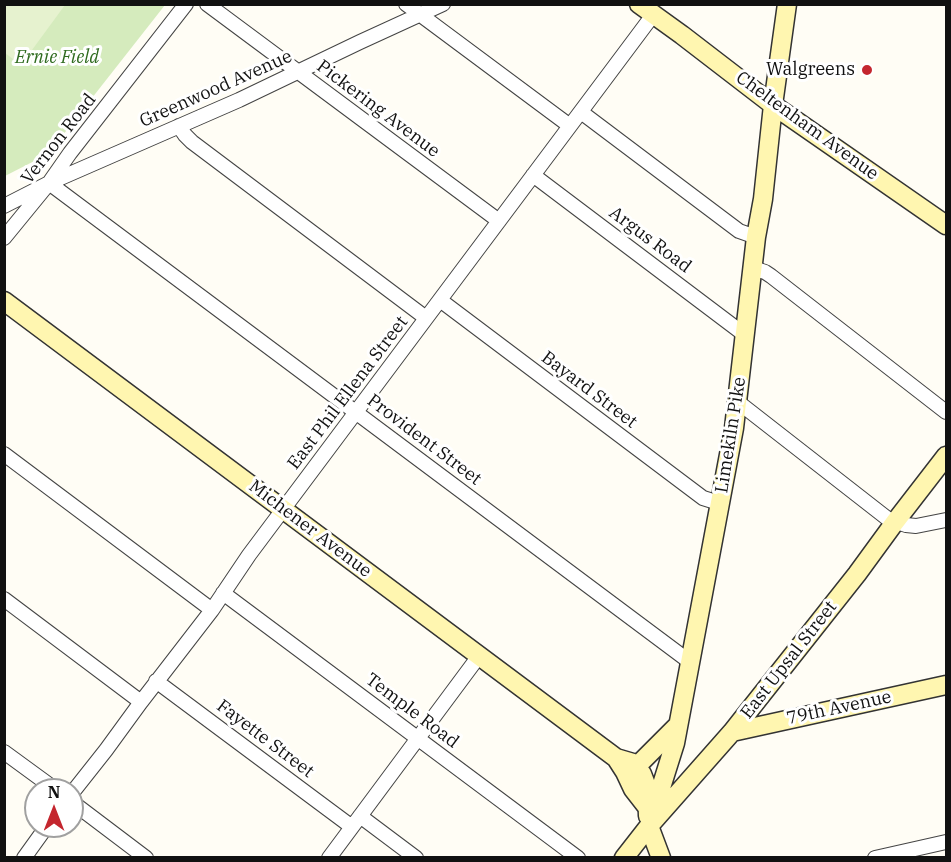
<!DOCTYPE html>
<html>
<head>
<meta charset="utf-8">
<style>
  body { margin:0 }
  #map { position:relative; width:951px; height:862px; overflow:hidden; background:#fffdf5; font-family:"IBM Plex Serif",serif }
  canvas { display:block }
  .frame { position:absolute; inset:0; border:6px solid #111; pointer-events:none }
  .north { position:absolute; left:24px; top:778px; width:60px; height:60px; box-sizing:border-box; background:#fff; border:2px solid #a0a0a0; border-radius:50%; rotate:0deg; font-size:16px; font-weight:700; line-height:24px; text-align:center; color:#111 }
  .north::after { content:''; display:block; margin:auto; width:21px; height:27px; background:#c4262e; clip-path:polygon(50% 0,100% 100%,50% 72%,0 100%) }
</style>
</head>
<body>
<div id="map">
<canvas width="951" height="862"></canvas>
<div class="frame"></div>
<div class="north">N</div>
</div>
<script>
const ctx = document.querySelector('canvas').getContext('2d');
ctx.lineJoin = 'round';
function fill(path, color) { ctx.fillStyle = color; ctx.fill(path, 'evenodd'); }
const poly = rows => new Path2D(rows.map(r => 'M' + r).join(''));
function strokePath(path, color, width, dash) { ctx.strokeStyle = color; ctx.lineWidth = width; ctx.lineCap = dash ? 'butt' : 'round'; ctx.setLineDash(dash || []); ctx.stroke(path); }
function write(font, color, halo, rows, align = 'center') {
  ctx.font = font + ' "IBM Plex Serif",serif'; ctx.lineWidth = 6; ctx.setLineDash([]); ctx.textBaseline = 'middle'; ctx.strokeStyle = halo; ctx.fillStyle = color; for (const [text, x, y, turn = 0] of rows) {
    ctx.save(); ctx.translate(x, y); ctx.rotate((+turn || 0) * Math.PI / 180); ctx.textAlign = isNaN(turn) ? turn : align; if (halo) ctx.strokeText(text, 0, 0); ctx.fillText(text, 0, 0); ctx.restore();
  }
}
const green = poly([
  [5,5,165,5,48,154,5,176]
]);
const pitch = poly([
  [5,4,65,5,21,65,5,53]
]);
const street = poly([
  [207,4,499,221],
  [406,4,570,126],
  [581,112,739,231,756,237],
  [179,126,185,135,192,142,426,318],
  [533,175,745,335],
  [49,183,690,662],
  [4,206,49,183,239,100,360,42,443,4],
  [4,238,49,183,70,153,186,4],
  [753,268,765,272,771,276,946,412],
  [440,300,703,498,719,503],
  [738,402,888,519,906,525,916,526,946,520],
  [4,454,212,610],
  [223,593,578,858],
  [4,599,141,702],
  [156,681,352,827],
  [4,752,56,790],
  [72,793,106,750,141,702,212,610,249,555,653,15],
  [72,802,146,858],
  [360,816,416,858],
  [24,858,47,826],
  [329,858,479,656],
  [875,858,946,842]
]);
const secondary = poly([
  [639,4,682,35,773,105,946,225],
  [4,301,616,758,633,763,642,774,647,787,648,816],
  [732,732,946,685],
  [616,758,625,772,633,789,647,807],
  [636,767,678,725],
  [624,858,649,826,732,732,857,574,895,522,946,456],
  [661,858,649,826,675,743,734,428,756,237,763,199,773,105,787,4]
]);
const markers = [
  [867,70,6,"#c4262e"]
];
const parkNames = [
  ["Ernie Field",57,58]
];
const poiNames = [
  ["Walgreens",855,70]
];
const streetNames = [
  ["Greenwood Avenue",216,89,-24],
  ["Pickering Avenue",378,109,37],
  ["Cheltenham Avenue",807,126,36],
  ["Vernon Road",59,139,-52],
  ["Argus Road",650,240,37],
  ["Bayard Street",589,390,37],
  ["East Phil Ellena Street",348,393,-53],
  ["Limekiln Pike",731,435,-81],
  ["Provident Street",424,440,37],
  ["Michener Avenue",310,529,37],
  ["East Upsal Street",789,660,-52],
  ["79th Avenue",839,708,-12],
  ["Temple Road",412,711,37],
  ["Fayette Street",265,739,37]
];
fill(green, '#d5ebbd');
fill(pitch, '#e6f2cf');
strokePath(street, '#444', 16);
strokePath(secondary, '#333', 21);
strokePath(street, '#fff', 14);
strokePath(secondary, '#fff6b0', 18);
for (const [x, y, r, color] of markers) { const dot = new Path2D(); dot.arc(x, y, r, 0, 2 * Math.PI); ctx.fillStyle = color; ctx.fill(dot); strokePath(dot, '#fff', 2); }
write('italic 18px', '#2f6b1f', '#fff', parkNames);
write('18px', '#111', '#fff', poiNames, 'right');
write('18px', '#111', '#fff', streetNames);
</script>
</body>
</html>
